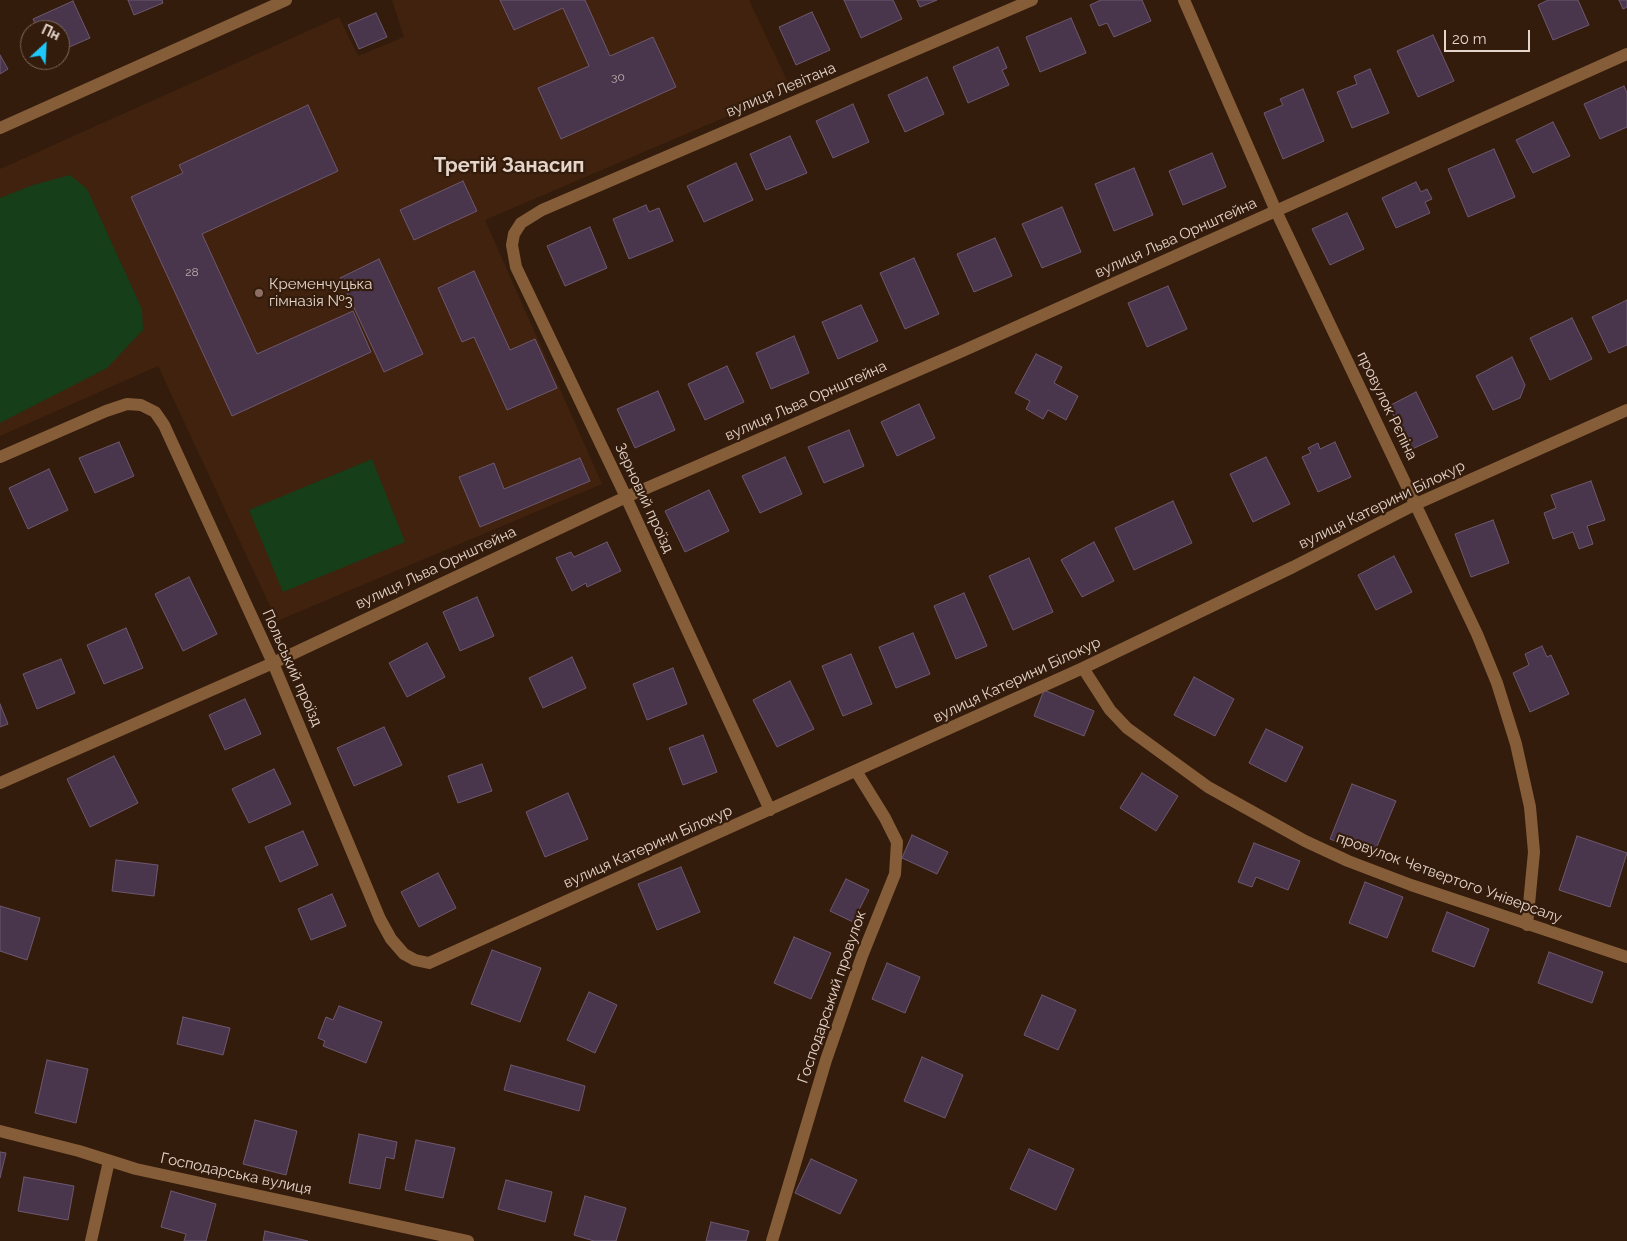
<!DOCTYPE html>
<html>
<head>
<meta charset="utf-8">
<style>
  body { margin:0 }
  #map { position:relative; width:1627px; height:1241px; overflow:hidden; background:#341c0c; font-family:Raleway,sans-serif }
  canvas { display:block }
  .north { position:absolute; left:20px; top:20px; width:50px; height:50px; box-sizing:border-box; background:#341c0c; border:1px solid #7b6658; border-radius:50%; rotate:25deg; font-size:14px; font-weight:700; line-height:20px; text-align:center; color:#e5d4ca }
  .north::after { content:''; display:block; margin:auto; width:18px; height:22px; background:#1dc9fc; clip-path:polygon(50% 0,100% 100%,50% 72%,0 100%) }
  .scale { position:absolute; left:1444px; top:30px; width:86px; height:22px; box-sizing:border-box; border:2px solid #e5d4ca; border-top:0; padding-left:6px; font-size:15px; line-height:18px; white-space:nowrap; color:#e5d4ca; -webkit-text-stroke:4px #341c0c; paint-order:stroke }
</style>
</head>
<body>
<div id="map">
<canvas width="1627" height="1241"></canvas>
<div class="north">Пн</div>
<div class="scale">20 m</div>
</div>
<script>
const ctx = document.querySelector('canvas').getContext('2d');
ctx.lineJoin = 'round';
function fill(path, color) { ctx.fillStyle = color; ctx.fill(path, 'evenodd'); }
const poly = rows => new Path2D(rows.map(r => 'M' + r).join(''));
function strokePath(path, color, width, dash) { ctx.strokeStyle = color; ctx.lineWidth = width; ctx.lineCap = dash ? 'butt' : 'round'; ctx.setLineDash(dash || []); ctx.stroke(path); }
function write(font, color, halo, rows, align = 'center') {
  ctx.font = font + ' Raleway,sans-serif'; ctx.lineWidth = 4.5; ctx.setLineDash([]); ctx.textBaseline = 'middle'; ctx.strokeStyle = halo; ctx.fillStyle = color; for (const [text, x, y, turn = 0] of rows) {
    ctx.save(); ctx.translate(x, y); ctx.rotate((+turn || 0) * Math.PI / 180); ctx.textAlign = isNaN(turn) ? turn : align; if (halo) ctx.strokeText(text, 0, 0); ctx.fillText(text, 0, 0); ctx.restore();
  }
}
const built = poly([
  [392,0,749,0,791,89,485,220,602,484,277,621,158,366,0,436,0,169,339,17,358,56,404,37]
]);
const green = poly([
  [70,175,87,189,142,309,143,330,107,368,0,423,0,198,33,185],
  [372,459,405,542,283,592,249,510]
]);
const building = poly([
  [128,0,162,0,163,3,134,15,128,0],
  [500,0,585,0,610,56,653,37,676,87,561,139,538,88,589,66,563,8,514,30,500,0],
  [844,0,893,0,902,19,861,38,844,0],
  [917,0,937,0,920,7,917,0],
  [1101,0,1142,0,1151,21,1114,37,1107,23,1099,26,1090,5,1101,0],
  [1548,0,1578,0,1589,25,1553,40,1538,5,1548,0],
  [1619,0,1627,0,1627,7,1623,9,1619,0],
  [73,1,90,38,60,51,60,30,38,30,33,19,73,1],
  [812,12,830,50,796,65,779,27,812,12],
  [376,13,387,37,359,49,348,25,376,13],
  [1071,18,1086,53,1040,72,1026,37,1071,18],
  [1433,35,1454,81,1418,97,1397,51,1433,35],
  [998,47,1007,68,1002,70,1009,85,968,103,953,67,998,47],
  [0,55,8,69,0,74,0,55],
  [1370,69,1389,113,1352,128,1337,92,1357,84,1354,76,1370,69],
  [927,77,944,114,905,132,888,95,927,77],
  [1624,86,1627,93,1627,127,1600,139,1584,104,1624,86],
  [1303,89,1324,141,1283,159,1264,113,1283,105,1280,99,1303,89],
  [853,104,869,142,833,158,816,121,853,104],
  [308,105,338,171,202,234,257,354,353,311,371,352,232,416,131,197,183,173,179,165,308,105],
  [1553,122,1570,156,1533,173,1516,140,1553,122],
  [790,136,807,173,766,190,750,154,790,136],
  [1494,149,1515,197,1468,217,1448,169,1494,149],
  [1212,153,1226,187,1183,205,1169,171,1212,153],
  [736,163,753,200,704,222,687,186,736,163],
  [1134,168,1153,215,1114,231,1095,184,1134,168],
  [463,181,477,211,414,240,400,210,463,181],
  [1416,182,1421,192,1427,189,1432,199,1425,202,1430,213,1396,228,1382,198,1416,182],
  [646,205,649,212,659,208,673,241,629,259,613,219,646,205],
  [1062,207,1081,252,1042,268,1022,224,1062,207],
  [1347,213,1364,249,1330,265,1312,229,1347,213],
  [590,227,607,268,565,286,547,246,590,227],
  [995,238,1012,276,974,292,957,254,995,238],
  [914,258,939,314,905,329,880,273,914,258],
  [379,259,423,354,384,372,340,278,379,259],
  [474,271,510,350,535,339,557,388,507,410,474,337,462,342,438,288,474,271],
  [1168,286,1187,329,1147,347,1128,303,1168,286],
  [1627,300,1627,345,1609,353,1592,317,1627,300],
  [861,305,878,341,838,359,822,322,861,305],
  [1572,318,1592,359,1550,380,1530,338,1572,318],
  [794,336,809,373,771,389,756,353,794,336],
  [1036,354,1062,367,1054,383,1078,396,1066,420,1048,410,1043,419,1026,409,1030,401,1015,393,1036,354],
  [1512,357,1525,385,1520,398,1493,410,1476,376,1512,357],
  [727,366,744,402,705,420,688,384,727,366],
  [658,391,675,430,635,448,617,409,658,391],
  [1416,392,1438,437,1410,450,1389,406,1416,392],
  [919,404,935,438,897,456,881,422,919,404],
  [849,430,864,466,824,483,808,447,849,430],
  [119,442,134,476,95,493,79,458,119,442],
  [1335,442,1351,477,1318,492,1302,457,1311,453,1308,448,1318,443,1320,449,1335,442],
  [785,457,802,494,760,513,742,476,785,457],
  [1266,457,1290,504,1253,522,1230,474,1266,457],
  [580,458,590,481,480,527,459,477,494,463,504,489,580,458],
  [49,469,68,510,28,529,9,488,49,469],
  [1591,481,1605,520,1587,526,1593,544,1579,549,1573,532,1553,539,1544,513,1556,508,1551,495,1591,481],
  [709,490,729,531,685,552,665,511,709,490],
  [1173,501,1192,543,1134,570,1115,528,1173,501],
  [1493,520,1509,563,1471,577,1455,534,1493,520],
  [607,542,621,571,587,587,586,583,572,591,556,558,571,552,574,557,607,542],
  [1094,542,1114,581,1082,597,1061,560,1094,542],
  [1394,556,1412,592,1376,610,1358,575,1394,556],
  [1029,558,1053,612,1013,630,989,576,1029,558],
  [189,577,217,634,183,651,155,594,189,577],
  [964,593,987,646,956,659,934,606,964,593],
  [477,597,494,636,460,651,443,612,477,597],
  [126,628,143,668,104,684,87,645,126,628],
  [913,633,930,674,896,688,879,647,913,633],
  [427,643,445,677,407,697,389,663,427,643],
  [1542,646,1547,657,1551,655,1569,694,1530,712,1513,673,1529,665,1525,654,1542,646],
  [851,654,872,704,843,716,822,666,851,654],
  [572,657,586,688,543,708,529,678,572,657],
  [61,659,75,693,37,709,23,674,61,659],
  [673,668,687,704,647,720,633,684,673,668],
  [1194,677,1234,699,1215,736,1174,715,1194,677],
  [790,681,814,729,777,747,753,700,790,681],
  [1044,690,1094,711,1084,736,1034,716,1044,690],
  [245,699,261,734,225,750,209,715,245,699],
  [0,704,8,724,0,727,0,704],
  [384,727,402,765,354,786,337,748,384,727],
  [1266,729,1303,747,1286,782,1249,763,1266,729],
  [703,735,717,772,683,785,669,748,703,735],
  [114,756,138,803,90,827,67,779,114,756],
  [482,764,492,791,458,803,448,776,482,764],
  [274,769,291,804,249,823,232,789,274,769],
  [1142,773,1178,796,1156,831,1120,808,1142,773],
  [1352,784,1396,801,1373,856,1330,839,1352,784],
  [568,793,588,839,545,857,526,812,568,793],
  [303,831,318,865,280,882,265,847,303,831],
  [912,835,948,852,937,874,902,858,912,835],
  [1577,836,1627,853,1610,907,1559,890,1577,836],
  [1254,843,1300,861,1288,890,1256,877,1252,887,1238,882,1254,843],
  [116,860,158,865,154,896,112,891,116,860],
  [681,867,700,912,657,930,638,884,681,867],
  [438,873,456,908,419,927,401,892,438,873],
  [846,879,869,890,853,922,830,911,846,879],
  [1365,882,1403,897,1387,938,1349,923,1365,882],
  [332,894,346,926,311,940,298,909,332,894],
  [0,906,40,918,27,960,0,951,0,906],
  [1447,912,1489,929,1474,967,1432,951,1447,912],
  [794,937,831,953,811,999,774,983,794,937],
  [492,950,541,968,520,1022,471,1004,492,950],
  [1549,952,1603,972,1592,1003,1538,983,1549,952],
  [887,963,920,977,905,1013,872,999,887,963],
  [589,992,617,1005,595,1053,567,1040,589,992],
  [1042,995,1076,1010,1058,1050,1024,1035,1042,995],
  [339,1006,382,1022,366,1063,323,1046,325,1041,318,1038,326,1017,333,1020,339,1006],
  [183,1017,230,1028,223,1055,177,1044,183,1017],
  [922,1057,963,1075,945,1118,904,1101,922,1057],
  [47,1060,88,1069,76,1123,35,1113,47,1060],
  [511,1065,585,1086,579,1111,504,1090,511,1065],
  [255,1120,297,1131,286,1175,243,1164,255,1120],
  [359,1134,397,1142,394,1159,386,1157,380,1189,349,1183,359,1134],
  [416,1140,455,1148,443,1198,405,1190,416,1140],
  [1029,1149,1074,1169,1056,1210,1010,1189,1029,1149],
  [0,1152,6,1153,0,1178,0,1152],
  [811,1159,857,1180,840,1214,795,1193,811,1159],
  [24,1177,74,1186,68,1220,18,1211,24,1177],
  [506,1180,552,1192,545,1222,498,1209,506,1180],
  [171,1191,216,1204,206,1241,184,1241,186,1234,161,1227,171,1191],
  [585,1196,626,1208,616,1241,594,1241,574,1235,585,1196],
  [711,1222,749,1231,746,1241,706,1241,711,1222],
  [265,1231,308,1241,263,1241,265,1231]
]);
const minor = poly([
  [1184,0,1276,211,1477,634,1497,683,1516,744,1530,807,1534,852,1527,925],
  [0,128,286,0],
  [0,457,106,411,127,404,141,405,155,412,164,425,273,663,380,919,391,939,404,954,415,960,429,963,1083,668,1293,567,1416,504,1627,410],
  [1083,668,1110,710,1127,728,1208,787,1305,841,1348,861,1411,885,1627,957],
  [0,783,273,663,626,497,958,353,1627,54],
  [770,810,626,497,516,267,512,245,514,234,521,223,542,210,1032,0],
  [0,1131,79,1151,136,1169,468,1241],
  [91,1241,109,1161],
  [772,1241,826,1060,862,956,895,874,897,842,885,818,856,771]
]);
const markers = [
  [259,293,5,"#8d6e63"]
];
const numberNames = [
  ["30",618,77],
  ["28",192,272]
];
const streetNames = [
  ["вулиця Левітана",781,90,-23],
  ["вулиця Льва Орнштейна",1176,238,-24],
  ["вулиця Льва Орнштейна",806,401,-24],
  ["провулок Рєпіна",1387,406,64],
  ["Зерновий проїзд",644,498,65],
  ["вулиця Катерини Білокур",1382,505,-26],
  ["вулиця Льва Орнштейна",436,568,-25],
  ["Польський проїзд",292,668,66],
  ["вулиця Катерини Білокур",1017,680,-25],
  ["вулиця Катерини Білокур",648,847,-24],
  ["провулок Четвертого Універсалу",1449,878,20],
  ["Господарський провулок",832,997,-71],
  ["Господарська вулиця",236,1174,12]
];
const poiNames = [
  ["Кременчуцька",269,284],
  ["гімназія №3",269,301]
];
const districtNames = [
  ["Третій Занасип",509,166]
];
fill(built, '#40220e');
fill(green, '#153e19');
fill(building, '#49364c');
strokePath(building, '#6d5870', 1);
strokePath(minor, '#865d39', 12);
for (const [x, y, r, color] of markers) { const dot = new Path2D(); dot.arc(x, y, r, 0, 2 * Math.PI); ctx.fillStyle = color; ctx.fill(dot); strokePath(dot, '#341c0c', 2); }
write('12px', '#beacaa', null, numberNames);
write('15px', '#e5d4ca', '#341c0c', streetNames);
write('15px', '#e5d4ca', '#341c0c', poiNames, 'left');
write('bold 20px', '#e5d4ca', '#341c0c', districtNames);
</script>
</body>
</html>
